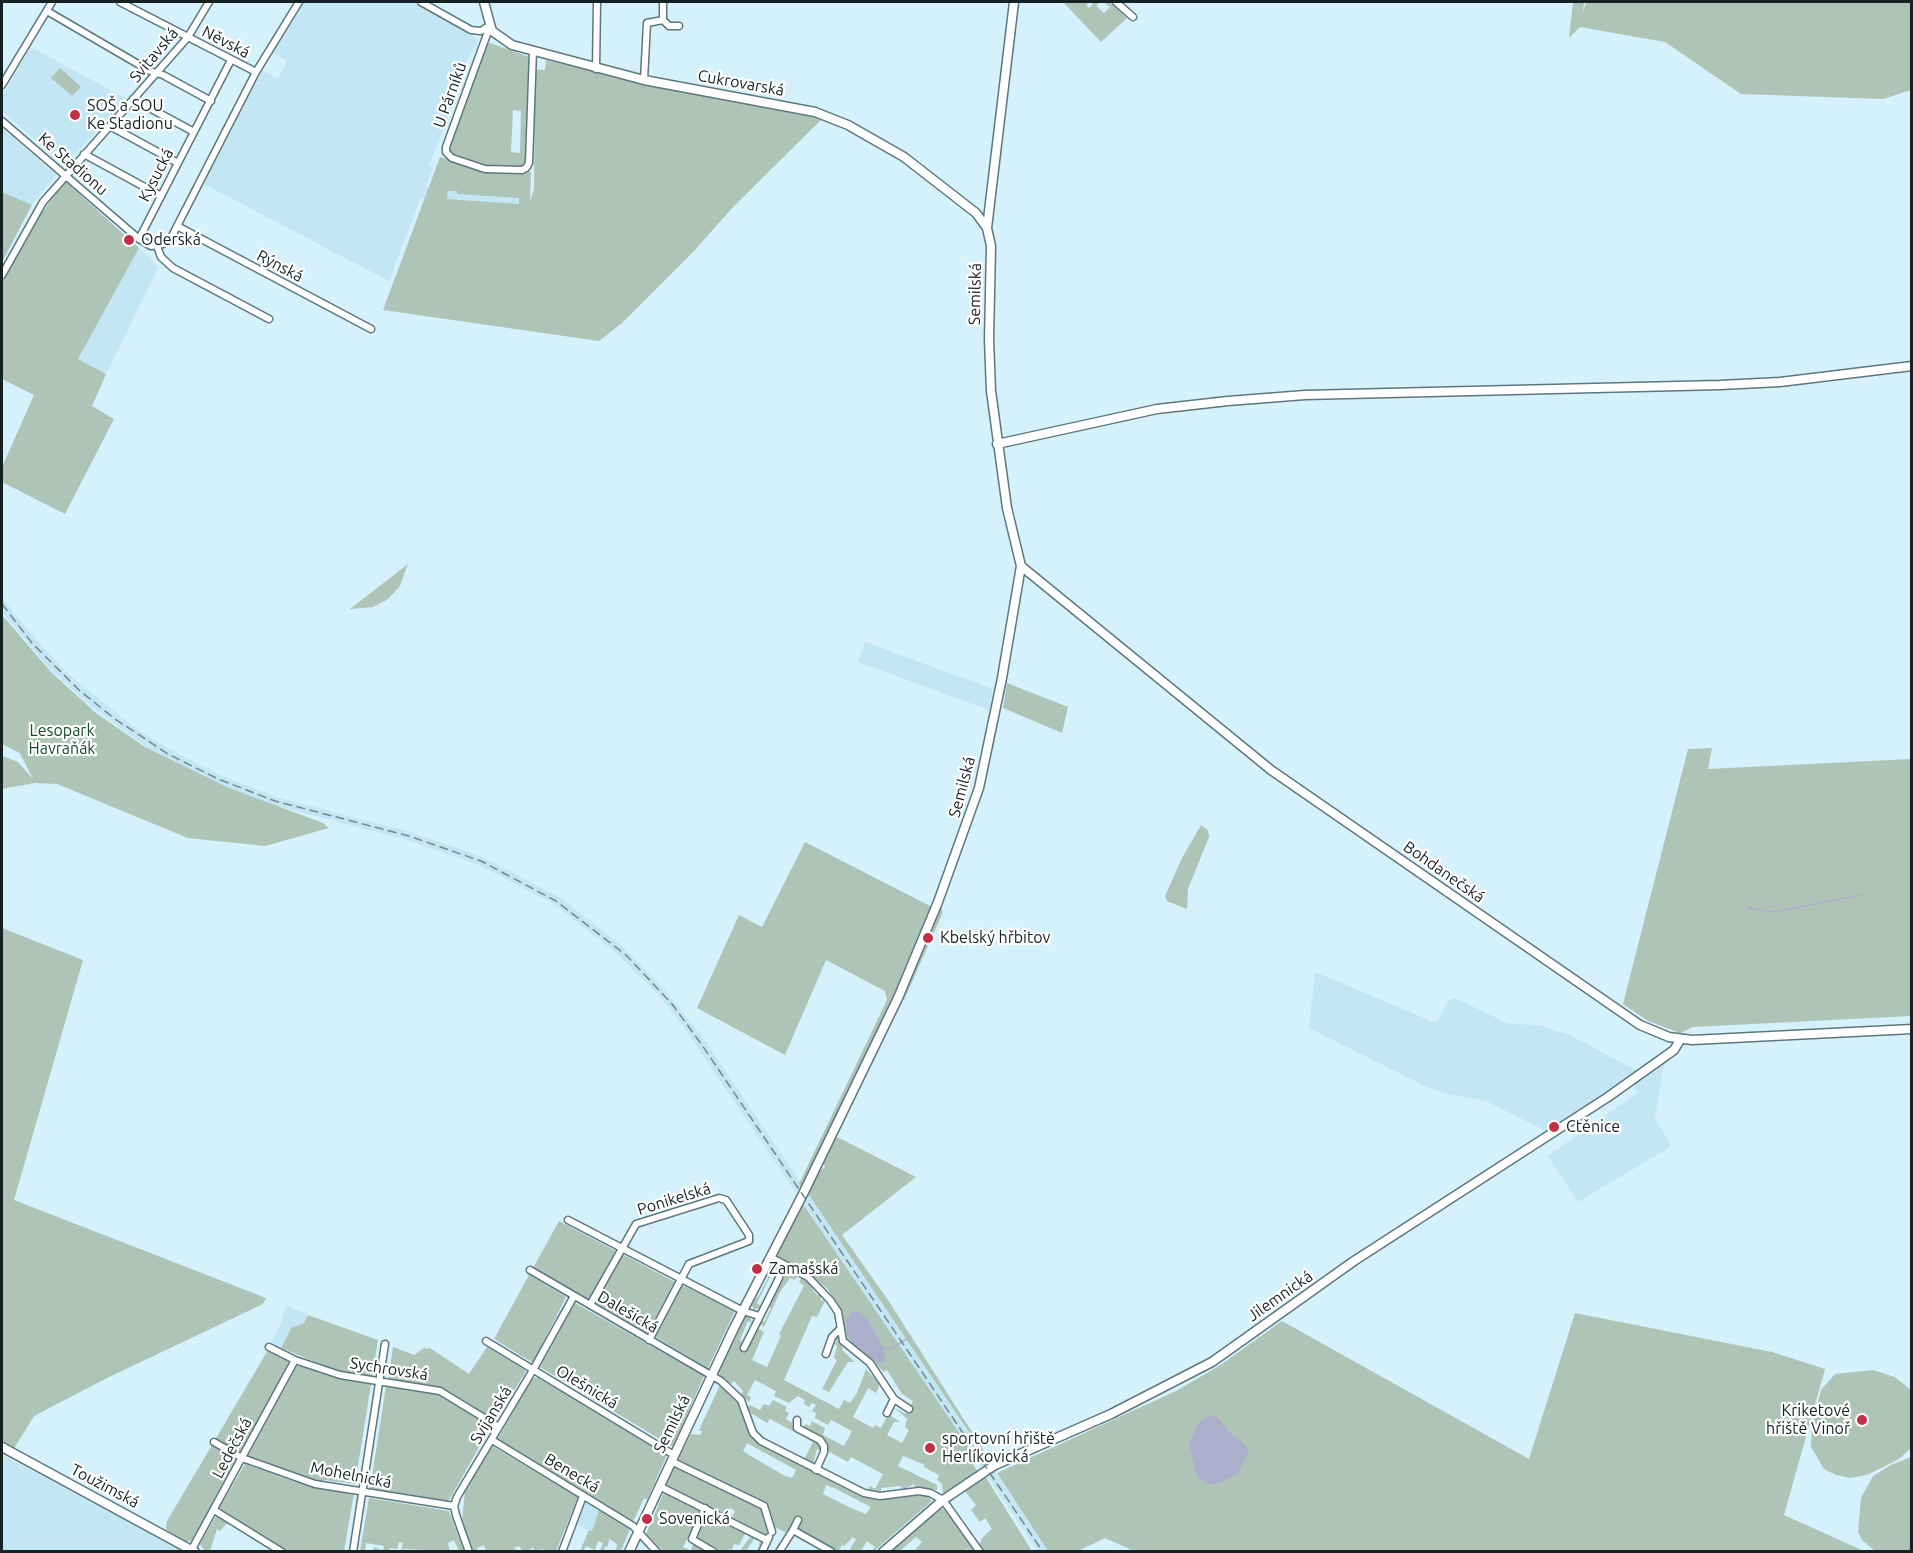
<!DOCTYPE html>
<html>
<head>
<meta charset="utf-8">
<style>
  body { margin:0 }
  #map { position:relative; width:1913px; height:1553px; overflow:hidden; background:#d5f1fb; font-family:Ubuntu,sans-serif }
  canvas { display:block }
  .frame { position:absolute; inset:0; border:3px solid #162124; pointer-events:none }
</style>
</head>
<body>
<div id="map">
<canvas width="1913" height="1553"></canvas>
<div class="frame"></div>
</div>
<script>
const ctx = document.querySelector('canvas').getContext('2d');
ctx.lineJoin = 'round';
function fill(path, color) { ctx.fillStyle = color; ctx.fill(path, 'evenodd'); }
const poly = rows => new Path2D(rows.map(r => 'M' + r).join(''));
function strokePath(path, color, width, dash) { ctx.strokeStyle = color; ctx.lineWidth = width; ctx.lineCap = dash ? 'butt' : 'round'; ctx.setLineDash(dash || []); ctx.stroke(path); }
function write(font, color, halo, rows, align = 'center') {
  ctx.font = font + ' Ubuntu,sans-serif'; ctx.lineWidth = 4.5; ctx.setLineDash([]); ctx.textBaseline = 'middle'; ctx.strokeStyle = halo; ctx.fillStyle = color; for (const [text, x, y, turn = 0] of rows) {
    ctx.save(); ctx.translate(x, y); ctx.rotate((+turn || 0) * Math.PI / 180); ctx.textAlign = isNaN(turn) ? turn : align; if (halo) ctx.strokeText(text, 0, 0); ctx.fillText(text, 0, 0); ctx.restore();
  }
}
const built = poly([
  [304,2,414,2,479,40,440,105,450,112,429,165,433,168,426,187,457,191,457,194,531,199,529,205,421,197,389,281,204,184,262,70,278,79,287,61,272,53],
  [31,47,123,97,124,102,69,160,57,159,2,111,2,96],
  [2,128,56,175,32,205,2,192],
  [139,248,159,267,106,374,78,359],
  [2,597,23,625,68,674,136,729,171,750,220,775,276,797,410,832,482,857,559,897,620,944,665,990,706,1042,1048,1551,1038,1551,686,1030,658,994,614,951,554,904,479,865,408,840,273,805,216,783,148,748,92,707,48,667,2,612],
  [865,642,993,689,989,710,858,662],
  [1315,972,1436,1023,1449,1000,1455,998,1507,1023,1542,1026,1569,1035,1640,1072,1550,1133,1486,1101,1443,1093,1427,1087,1309,1028],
  [1664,1064,1655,1118,1670,1143,1667,1149,1578,1202,1548,1156,1637,1093,1634,1084],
  [286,1306,308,1314,304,1323,289,1331,277,1354,268,1350,282,1321],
  [2,1455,166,1542,182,1551,2,1551],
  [586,1502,599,1510,592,1531,576,1525],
  '929 1531a13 13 0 1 1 26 0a13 13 0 1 1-26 0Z'
]);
const green = poly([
  [1063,2,1089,2,1086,5,1089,8,1093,4,1091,2,1100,2,1096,6,1104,13,1110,7,1104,2,1110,2,1127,18,1101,42],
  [1573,2,1584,2,1583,13,1586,2,1911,2,1911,90,1883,99,1741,94,1665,42,1580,27,1569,38],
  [490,43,529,57,527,162,520,168,486,167,451,157,447,153,487,44],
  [513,110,521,111,520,153,511,152],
  [546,60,667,89,822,119,734,206,694,251,622,323,599,341,383,310,440,157,486,171,531,172,530,202,534,189,535,69,545,70],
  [448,191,457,191,457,194,519,198,519,204,447,199],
  [60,68,81,87,72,96,51,78],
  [65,181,139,248,78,359,106,374,92,406,114,419,65,514,2,482,2,467,34,395,2,379,2,281,23,239],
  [2,192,32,205,2,262],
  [408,564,400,586,388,599,373,607,350,609],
  [2,615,51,672,96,713,145,747,229,788,323,823,329,828,265,846,188,838,57,784,35,783,2,789,2,756,18,762,33,779,20,753,2,744],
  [1007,683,1068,707,1062,733,1003,708],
  [1712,748,1708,769,1911,759,1911,1016,1693,1027,1680,1033,1648,1021,1623,1004,1688,749],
  [1201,825,1208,830,1209,837,1188,889,1187,909,1167,901,1165,896,1182,858],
  [805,842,932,907,883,1025,803,1190,799,1184,887,1000,885,991,826,960,785,1055,697,1008,739,915,762,927],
  [938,902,943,912,904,1000,898,997],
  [2,928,83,960,14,1200,266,1298,263,1304,107,1378,34,1416,13,1450,2,1444],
  [835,1136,916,1177,842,1235,888,1300,984,1451,994,1457,992,1461,989,1462,807,1192,818,1172,825,1167,823,1161],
  [803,1204,979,1462,973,1465,979,1473,946,1494,943,1493,942,1484,937,1480,939,1475,924,1467,925,1465,903,1456,898,1466,937,1485,937,1490,915,1487,914,1484,902,1490,901,1486,881,1488,881,1491,869,1490,870,1486,875,1489,883,1474,851,1457,848,1462,828,1451,803,1429,805,1424,810,1426,812,1422,808,1419,825,1428,823,1435,844,1446,852,1431,831,1420,828,1425,815,1418,816,1413,812,1411,816,1405,812,1403,809,1407,804,1404,805,1400,798,1396,789,1403,774,1396,776,1391,755,1380,747,1395,751,1397,749,1402,741,1394,743,1391,734,1381,731,1384,720,1376,719,1371,743,1316,749,1314,752,1323,748,1321,740,1340,747,1349,757,1328,764,1332,752,1360,767,1367,781,1336,779,1334,804,1286,799,1282,802,1277,815,1286,812,1289,817,1295,820,1293,821,1301,825,1299,825,1301,817,1317,812,1316,784,1380,839,1409,844,1400,850,1403,857,1393,866,1369,877,1381,881,1381,876,1393,868,1388,853,1417,873,1428,875,1425,881,1428,888,1414,900,1422,894,1422,887,1435,902,1443,909,1430,905,1427,907,1419,904,1416,893,1407,906,1414,913,1401,902,1394,887,1370,884,1372,847,1338,841,1311,828,1289,814,1278,778,1258,776,1253],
  [851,1313,881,1344,881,1348,847,1334,846,1319],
  [559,1221,616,1251,589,1300,533,1268],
  [622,1254,675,1282,648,1333,596,1303],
  [776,1263,798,1275,795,1280,790,1278,780,1292,764,1327,760,1324,760,1320,764,1322,771,1308,767,1306,783,1274,772,1273,757,1303,761,1306,759,1308,754,1310,751,1304,759,1295,768,1278,770,1264],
  [529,1275,566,1297,533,1363,494,1339],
  [682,1285,735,1311,708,1368,654,1336],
  [575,1303,704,1376,673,1447,540,1367],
  [1575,1313,1772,1352,1825,1369,1784,1515,1864,1551,1136,1552,1105,1538,1078,1551,1048,1551,997,1473,1176,1391,1219,1366,1282,1321,1529,1459],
  [308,1315,378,1340,372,1377,353,1374,351,1380,371,1384,355,1484,324,1480,323,1488,354,1493,344,1551,285,1551,222,1511,220,1507,245,1464,295,1482,295,1474,248,1456,297,1366,320,1371,323,1365,281,1348,291,1328,304,1323],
  [835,1338,840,1338,843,1351,855,1362,848,1362,829,1392,822,1389,837,1360,834,1358,837,1346,833,1342,836,1343],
  [427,1346,425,1349,430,1348,469,1374,487,1347,525,1370,525,1373,495,1420,441,1388,388,1380,393,1347,414,1355],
  [268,1350,288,1359,288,1364,240,1453,215,1440],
  [1873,1370,1895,1377,1911,1390,1911,1448,1899,1459,1867,1475,1850,1478,1836,1475,1824,1469,1811,1447,1812,1425,1821,1390,1835,1374],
  [537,1377,667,1455,647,1500,644,1498,633,1522,497,1440,532,1379],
  [720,1385,739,1404,748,1429,762,1445,854,1493,880,1498,927,1495,932,1501,874,1551,872,1551,875,1547,867,1541,861,1551,853,1551,850,1549,856,1539,853,1537,844,1546,842,1545,839,1550,842,1551,839,1551,797,1529,801,1520,796,1517,787,1533,772,1526,765,1505,677,1462,691,1434,700,1435,702,1432,699,1430],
  [747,1443,796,1470,792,1478,785,1476,749,1455,743,1451],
  [826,1485,834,1488,871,1507,866,1514,853,1509,823,1494],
  [386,1386,440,1395,491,1426,448,1502,370,1490],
  [773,1400,787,1407,785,1411,789,1413,786,1419,792,1423,793,1428,820,1444,821,1451,817,1449,813,1464,804,1460,813,1442,770,1419,767,1423,751,1413,748,1407,750,1405,760,1410,764,1404,769,1406],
  [212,1445,235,1460,192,1540,186,1542,166,1530,167,1521],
  [492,1446,578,1497,556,1551,545,1551,544,1549,535,1551,532,1546,532,1549,523,1551,519,1546,513,1548,519,1551,486,1551,484,1545,477,1548,478,1551,473,1551,462,1522,465,1491],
  [1911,1457,1911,1551,1875,1551,1862,1540,1858,1532,1861,1498,1873,1476,1891,1465],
  [675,1466,761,1507,769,1529,767,1535,732,1518,735,1511,730,1508,726,1515,665,1486],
  [985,1476,1032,1551,970,1552,968,1549,961,1551,914,1551,922,1542,916,1537,900,1551,888,1552,938,1507,945,1510,969,1540,970,1545,978,1549,982,1538,992,1529,985,1518,980,1522,971,1510,976,1505,964,1490],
  [664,1492,699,1509,699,1515,683,1547,691,1551,693,1544,708,1551,663,1551,646,1534],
  [369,1498,449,1511,464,1551,459,1551,454,1540,448,1543,450,1551,404,1549,401,1551,403,1543,399,1542,397,1549,390,1548,389,1551,372,1551,375,1547,383,1551,384,1546,366,1543,365,1551,360,1551],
  [599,1510,630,1529,621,1551,616,1551,617,1544,609,1539,608,1547,606,1546,603,1551,600,1551,603,1543,598,1541,595,1550,586,1546,583,1551,580,1551,589,1530,592,1531],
  [705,1512,762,1541,757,1551,760,1542,754,1539,746,1551,740,1551,750,1537,745,1534,739,1545,734,1544,732,1550,729,1549,727,1551,721,1551,695,1538],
  [216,1516,231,1525,226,1524,220,1531,217,1529,210,1551,205,1551,200,1544]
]);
const water = poly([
  [858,1311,867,1318,881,1344,886,1361,878,1363,852,1342,847,1334,846,1319,851,1313],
  [1209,1415,1218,1418,1228,1431,1247,1447,1249,1452,1237,1474,1222,1482,1210,1485,1197,1476,1189,1445,1197,1425]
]);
const stream = poly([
  [1748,908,1774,912,1861,895],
  [880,1349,892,1348,911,1336]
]);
const minor = poly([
  [120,2,256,72],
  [421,2,471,30,481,31,489,26],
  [1116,2,1133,17],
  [47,11,150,71,163,75,211,101],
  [663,20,663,2],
  [490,26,446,147,446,152,452,158,485,169,522,170,526,168,529,163,533,51],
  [596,69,597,2],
  [644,80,647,23,663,20,669,26,679,26],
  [2,85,52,2],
  [133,99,194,132],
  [2,121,139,239,151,246,163,244,172,236,256,72,299,2],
  [110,126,178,163],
  [84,154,161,196],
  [177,226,371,329],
  [139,239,231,60],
  [157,246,161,257,173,268,269,319],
  [2,275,43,202,188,37,209,2],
  [568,1220,743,1311,759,1316],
  [770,1257,808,1277,830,1300,838,1312,843,1341,870,1363,894,1399,887,1413],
  [530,1270,721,1381,741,1400,753,1433,761,1441,864,1493,880,1496,919,1491,930,1493,943,1500,980,1552],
  [590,1305,636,1224,719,1198,726,1200,749,1235,749,1241,689,1264,649,1340],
  [486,1341,674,1455],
  [269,1347,295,1360,340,1375,440,1391,499,1427],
  [744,1348,779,1278],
  [826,1354,832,1337,841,1328],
  [894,1399,909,1409],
  [797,1420,797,1428,820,1440,824,1446,824,1452,816,1470],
  [492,1440,633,1526,657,1552],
  [214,1442,242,1458,315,1484,454,1506],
  [671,1461,764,1506,772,1532],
  [659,1486,767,1540],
  [705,1508,692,1539,714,1552],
  [214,1510,282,1552],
  [793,1530,798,1520],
  [192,1549,295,1360],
  [353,1552,385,1344],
  [469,1552,456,1515,454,1506,457,1497,533,1370,574,1296],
  [562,1552,583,1496],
  [762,1552,769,1537],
  [779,1552,793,1530,832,1552]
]);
const tertiary = poly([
  [484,2,492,31,512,45,644,80,815,112,848,125,904,157,976,213,987,228,991,246,989,340,991,391,1007,508,1021,566,1002,678,979,788,938,902,898,998,803,1194,734,1328,629,1552],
  [987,228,1014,2],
  [997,444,1157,409,1228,401,1305,395,1720,385,1780,382,1912,366],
  [1021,566,1271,770,1640,1025,1669,1037,1692,1040,1912,1029],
  [2,1447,195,1552],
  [883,1552,943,1500,995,1465,1111,1414,1212,1362,1354,1261,1608,1097,1674,1050,1680,1040]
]);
const rail = poly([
  [2,604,32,643,79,690,115,719,168,754,218,779,275,801,409,836,481,861,556,901,626,955,672,1004,702,1045,1043,1552]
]);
const markers = [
  [75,115,6,"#c13045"],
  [129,240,6,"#c13045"],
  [928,938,6,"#c13045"],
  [1554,1127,6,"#c13045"],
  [757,1269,6,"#c13045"],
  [1862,1420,6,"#c13045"],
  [930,1448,6,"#c13045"],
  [647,1519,6,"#c13045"]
];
const streetNames = [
  ["Něvská",226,42,27],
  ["Svitavská",154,55,-50],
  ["Cukrovarská",741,83,10],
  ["U Párníků",450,95,-70],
  ["Ke Stadionu",73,164,41],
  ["Kysucká",156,175,-63],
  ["Rýnská",280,266,28],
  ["Semilská",975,294,-89],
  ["Semilská",962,787,-75],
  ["Bohdanečská",1444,872,35],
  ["Ponikelská",674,1199,-17],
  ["Jilemnická",1280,1296,-35],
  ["Dalešická",628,1312,30],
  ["Sychrovská",389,1369,9],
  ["Olešnická",587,1387,31],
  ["Svijanská",491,1415,-59],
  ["Semilská",672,1424,-64],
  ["Ledečská",232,1448,-62],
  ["Benecká",572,1473,31],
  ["Mohelnická",351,1475,11],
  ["Toužimská",105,1486,28]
];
const poiNames = [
  ["SOŠ a SOU",87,106],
  ["Ke Stadionu",87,124],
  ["Oderská",141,240],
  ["Kbelský hřbitov",940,938],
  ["Ctěnice",1566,1127],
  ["Zamašská",769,1269],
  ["Kriketové",1850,1411,"right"],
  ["hřiště Vinoř",1850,1429,"right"],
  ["sportovní hřiště",942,1439],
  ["Herlíkovická",942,1457],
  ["Sovenická",659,1519]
];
const parkNames = [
  ["Lesopark",62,731],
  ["Havraňák",62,749]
];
fill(built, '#c2e6f3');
fill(green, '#adc4b6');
fill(water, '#acaecb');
strokePath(stream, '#acaecb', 1.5);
strokePath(minor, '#5e777f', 9);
strokePath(tertiary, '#5e777f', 11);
strokePath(minor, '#fff', 6);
strokePath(tertiary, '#fff', 8);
strokePath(rail, '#73868d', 1.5, [9, 4.5]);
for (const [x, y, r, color] of markers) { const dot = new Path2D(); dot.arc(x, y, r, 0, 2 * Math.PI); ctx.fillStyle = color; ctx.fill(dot); strokePath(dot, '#fff', 2); }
write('16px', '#162124', '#fff', streetNames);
write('16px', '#162124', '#fff', poiNames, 'left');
write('16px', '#164b31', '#fff', parkNames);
</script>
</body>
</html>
